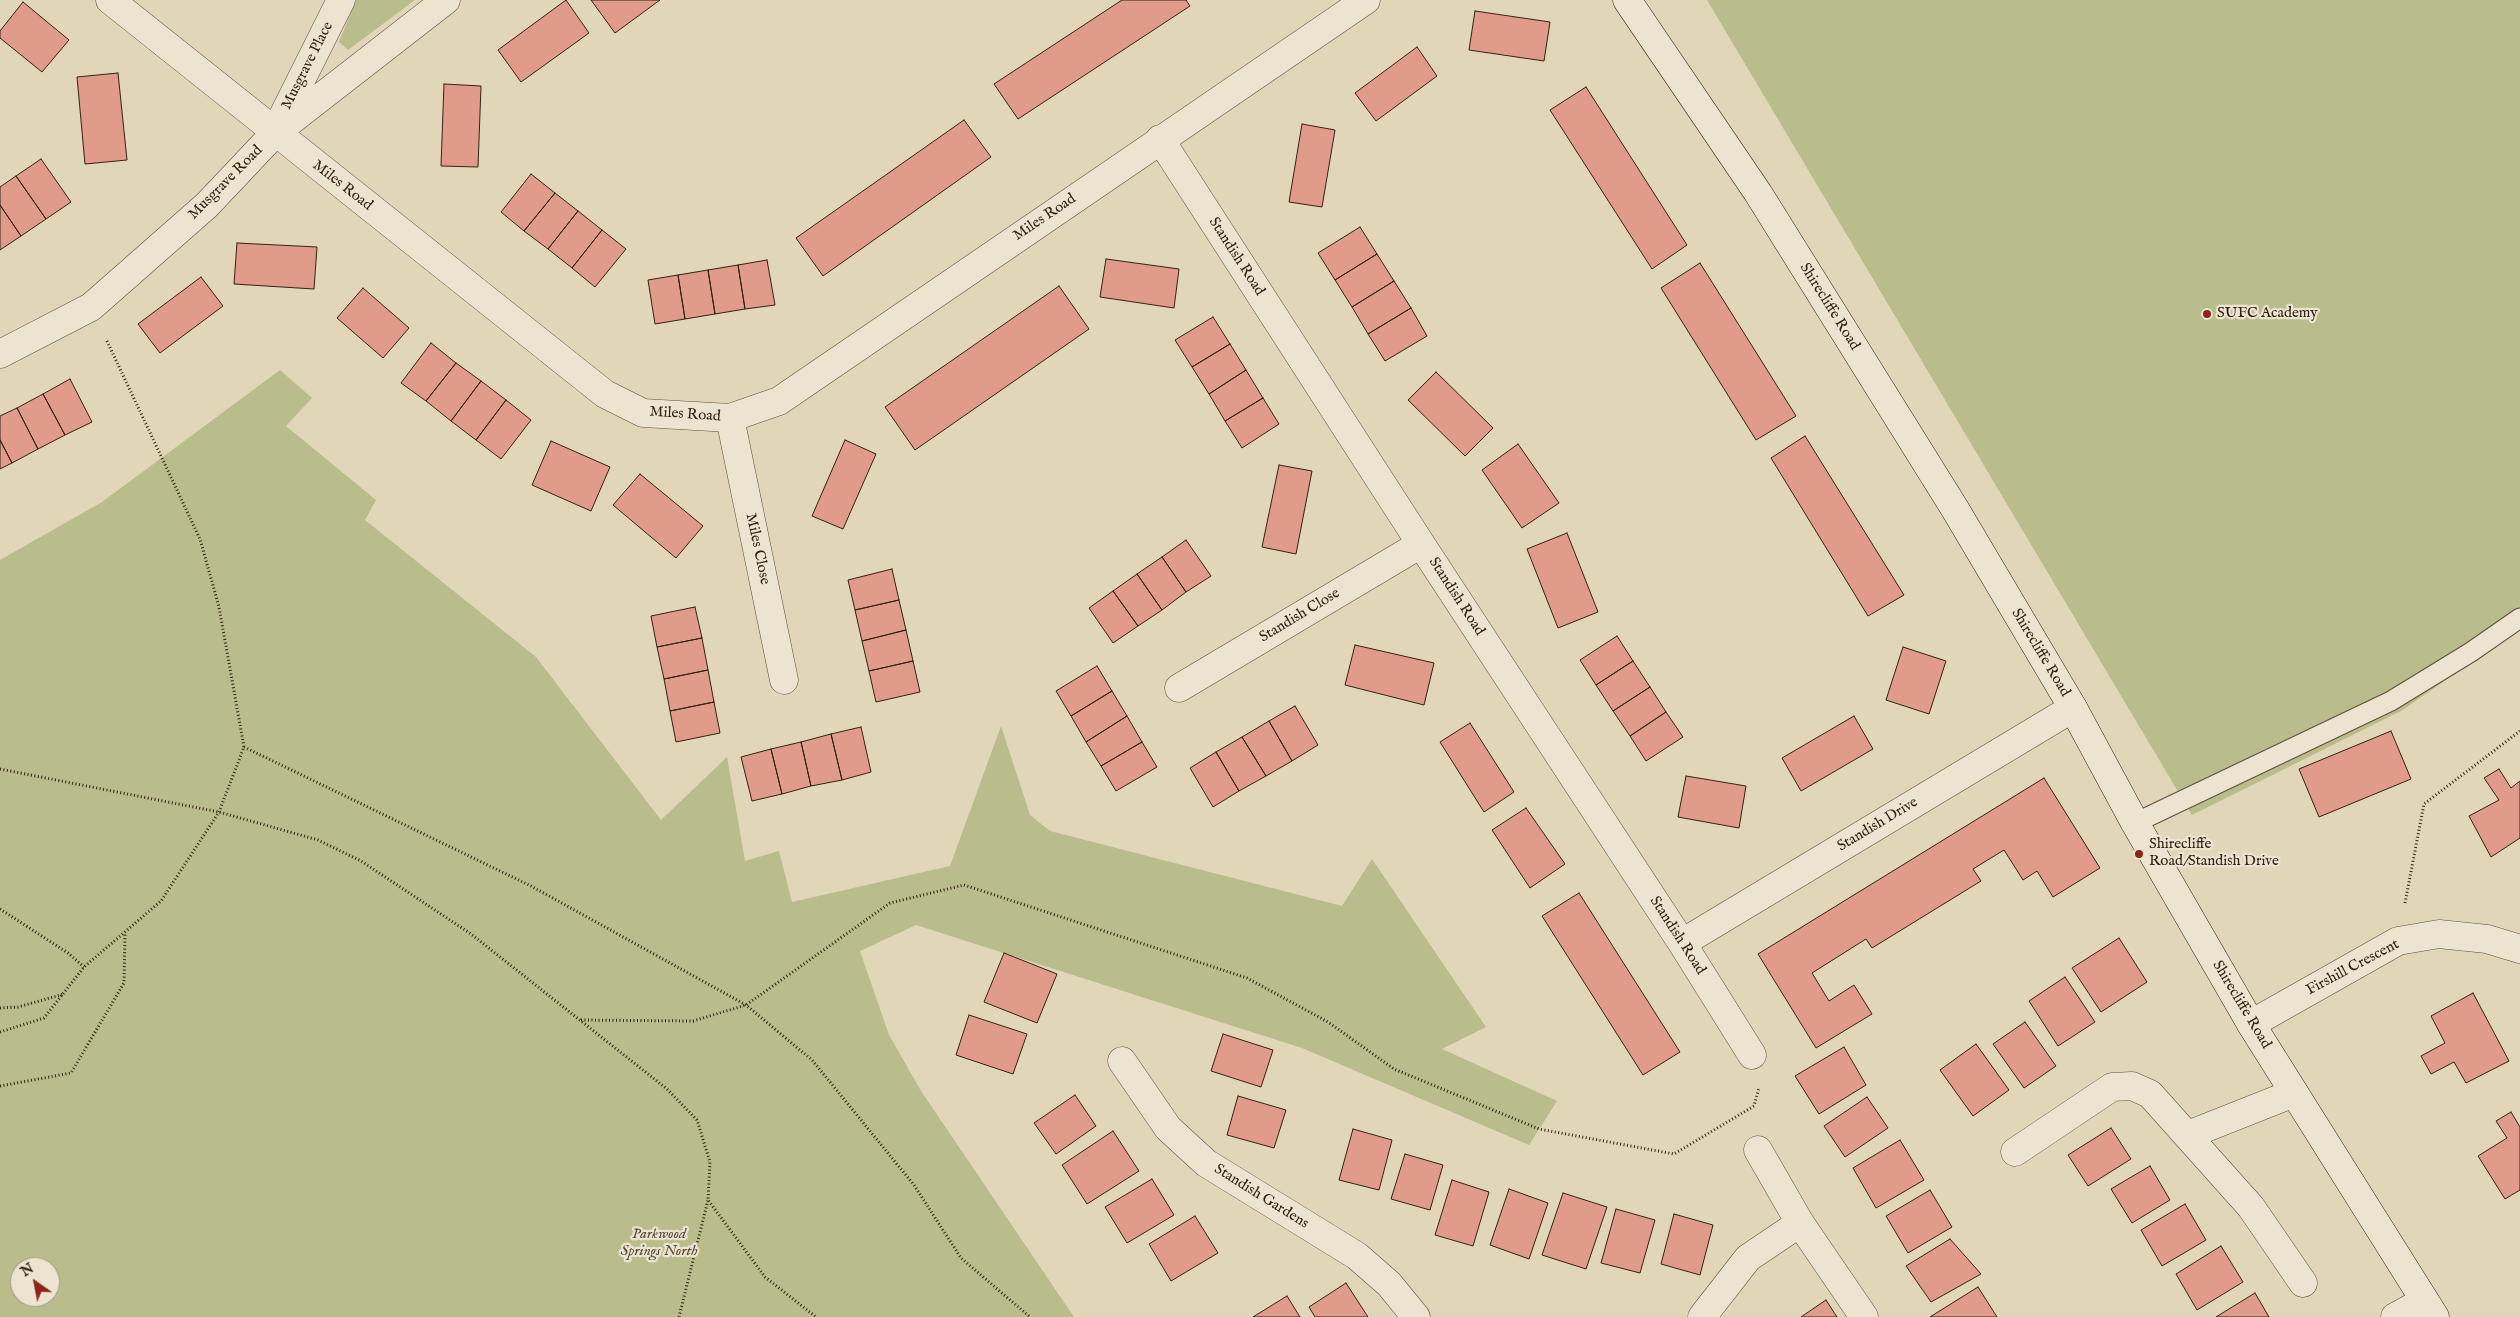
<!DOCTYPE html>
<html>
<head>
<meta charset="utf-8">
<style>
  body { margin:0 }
  #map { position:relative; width:2520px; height:1317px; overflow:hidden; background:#e2d6b8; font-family:"IM FELL English",serif }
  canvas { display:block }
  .north { position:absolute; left:10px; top:1257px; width:50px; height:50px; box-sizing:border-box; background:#ece4d1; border:1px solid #a29685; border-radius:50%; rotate:327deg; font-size:14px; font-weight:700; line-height:20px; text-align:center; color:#332112 }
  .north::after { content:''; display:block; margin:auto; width:18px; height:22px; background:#8f2418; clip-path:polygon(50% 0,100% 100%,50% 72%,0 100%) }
</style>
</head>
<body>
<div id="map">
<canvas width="2520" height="1317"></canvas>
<div class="north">N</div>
</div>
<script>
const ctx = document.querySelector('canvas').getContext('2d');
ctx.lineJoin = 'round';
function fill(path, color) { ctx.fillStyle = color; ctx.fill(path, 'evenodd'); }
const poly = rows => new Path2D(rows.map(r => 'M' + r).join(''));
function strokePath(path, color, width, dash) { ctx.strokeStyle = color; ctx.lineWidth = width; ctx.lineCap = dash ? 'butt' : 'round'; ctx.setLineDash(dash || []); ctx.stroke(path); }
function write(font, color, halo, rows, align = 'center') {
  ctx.font = font + ' "IM FELL English",serif'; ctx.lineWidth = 4.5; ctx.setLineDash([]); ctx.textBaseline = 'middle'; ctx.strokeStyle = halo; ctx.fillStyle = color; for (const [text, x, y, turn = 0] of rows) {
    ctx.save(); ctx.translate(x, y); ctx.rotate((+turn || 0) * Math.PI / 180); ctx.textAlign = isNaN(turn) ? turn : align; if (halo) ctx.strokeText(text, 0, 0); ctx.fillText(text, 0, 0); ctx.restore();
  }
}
const green = poly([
  [356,0,415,0,348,50,339,42],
  [1707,0,2520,0,2520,629,2401,711,2192,815],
  [280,370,312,398,286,426,376,500,365,520,536,657,661,820,727,757,745,861,779,851,792,902,950,866,1001,726,1030,815,1050,831,1342,906,1372,859,1486,1027,1442,1049,1557,1101,1529,1145,1302,1048,916,925,860,951,889,1035,921,1091,1074,1317,0,1317,0,560,102,502],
  [20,1267,50,1267,50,1297,20,1297]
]);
const building = poly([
  [566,0,589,33,521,82,498,50,566,0],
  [591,0,660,0,615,33,591,0],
  [1122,0,1186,0,1190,6,1018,119,994,84,1122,0],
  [23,2,69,40,42,72,0,38,0,31,23,2],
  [1475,11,1550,22,1544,61,1469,50,1475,11],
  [1417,47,1437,76,1376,121,1355,93,1417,47],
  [118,73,127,160,85,164,77,77,118,73],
  [444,84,481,86,478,167,441,166,444,84],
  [1586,87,1687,245,1652,269,1550,110,1586,87],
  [964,120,991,157,823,276,796,238,964,120],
  [1302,124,1335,130,1322,207,1289,202,1302,124],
  [41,159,71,202,46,219,16,176,41,159],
  [531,174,555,193,524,231,501,212,531,174],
  [16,176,46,219,21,236,0,205,0,187,16,176],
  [555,193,578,211,548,249,524,231,555,193],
  [0,205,21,236,0,250,0,205],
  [578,211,602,230,572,268,548,249,578,211],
  [1360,227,1377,254,1335,280,1318,253,1360,227],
  [602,230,626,249,595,287,572,268,602,230],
  [237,243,317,247,314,289,234,284,237,243],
  [1377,254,1394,281,1352,307,1335,280,1377,254],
  [1106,259,1179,269,1174,308,1100,297,1106,259],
  [767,260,775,305,745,309,738,265,767,260],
  [1700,263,1796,416,1756,440,1661,288,1700,263],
  [738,265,745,309,715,314,708,270,738,265],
  [708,270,715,314,685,319,678,275,708,270],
  [678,275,685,319,655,324,648,280,678,275],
  [201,277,223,306,160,353,138,324,201,277],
  [1394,281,1411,308,1368,334,1352,307,1394,281],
  [1059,286,1089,329,915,450,885,407,1059,286],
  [363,288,409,328,383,358,337,318,363,288],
  [1411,308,1427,336,1385,361,1368,334,1411,308],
  [1213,317,1230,344,1192,367,1175,340,1213,317],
  [431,343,456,363,426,401,401,383,431,343],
  [1230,344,1246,370,1209,394,1192,367,1230,344],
  [456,363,481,381,451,421,426,401,456,363],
  [1246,370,1263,398,1225,421,1209,394,1246,370],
  [1436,372,1493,428,1465,456,1408,400,1436,372],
  [70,379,92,422,65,435,43,394,70,379],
  [481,381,506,400,476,440,451,421,481,381],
  [43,394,65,435,38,449,17,408,43,394],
  [1263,398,1279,424,1242,448,1225,421,1263,398],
  [506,400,531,420,501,459,476,440,506,400],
  [17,408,38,449,12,463,0,440,0,416,17,408],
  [1805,436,1904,595,1868,616,1771,458,1805,436],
  [0,440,12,463,0,469,0,440],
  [845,440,876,454,843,529,812,516,845,440],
  [551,441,610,467,591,511,532,485,551,441],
  [1518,444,1559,503,1522,528,1482,470,1518,444],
  [1279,465,1312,471,1296,554,1262,547,1279,465],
  [640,474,703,526,676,558,613,505,640,474],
  [1567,533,1598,612,1558,628,1527,549,1567,533],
  [1186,540,1211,576,1186,592,1162,557,1186,540],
  [1162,557,1186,592,1162,610,1137,574,1162,557],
  [892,569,899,600,855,610,848,580,892,569],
  [1137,574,1162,610,1138,626,1113,591,1137,574],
  [1113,591,1138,626,1113,643,1089,608,1113,591],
  [899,600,906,630,862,641,855,610,899,600],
  [695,607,702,638,657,647,651,616,695,607],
  [906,630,913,661,869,671,862,641,906,630],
  [1617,636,1633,661,1596,685,1580,660,1617,636],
  [702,638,708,670,664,679,657,647,702,638],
  [1355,645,1434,663,1424,705,1345,685,1355,645],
  [1903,647,1946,661,1929,714,1886,700,1903,647],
  [913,661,920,692,876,702,869,671,913,661],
  [1633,661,1650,687,1613,711,1596,685,1633,661],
  [1097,666,1112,691,1071,716,1056,691,1097,666],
  [708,670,714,702,670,711,664,679,708,670],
  [1650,687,1666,712,1630,736,1613,711,1650,687],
  [1112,691,1127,716,1086,742,1071,716,1112,691],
  [714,702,720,733,676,742,670,711,714,702],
  [1295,706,1318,745,1292,761,1269,721,1295,706],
  [1666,712,1683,737,1646,761,1630,736,1666,712],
  [1127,716,1142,742,1101,766,1086,742,1127,716],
  [1854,716,1873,749,1801,791,1782,758,1854,716],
  [1269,721,1292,761,1266,776,1242,737,1269,721],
  [1470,723,1514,792,1484,812,1440,742,1470,723],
  [861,727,871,772,842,780,831,734,861,727],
  [2391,731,2411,779,2319,817,2299,769,2391,731],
  [831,734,842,780,811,786,801,742,831,734],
  [1242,737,1266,776,1239,791,1216,752,1242,737],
  [801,742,811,786,782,794,771,749,801,742],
  [1142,742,1157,767,1116,791,1101,766,1142,742],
  [771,749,782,794,752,801,741,757,771,749],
  [1216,752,1239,791,1213,807,1190,768,1216,752],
  [2499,769,2511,788,2520,781,2520,838,2491,857,2469,816,2499,800,2484,778,2499,769],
  [1686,776,1746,786,1739,828,1678,817,1686,776],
  [2044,778,2100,868,2053,897,2037,871,2023,880,2004,850,1973,869,1981,881,1872,948,1866,939,1812,973,1829,1001,1854,985,1872,1014,1816,1048,1758,954,2044,778],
  [1526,808,1565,864,1530,888,1492,830,1526,808],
  [1579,893,1680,1052,1643,1075,1542,916,1579,893],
  [2119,938,2147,982,2101,1012,2072,968,2119,938],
  [1004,953,1057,974,1037,1023,984,1002,1004,953],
  [2065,977,2095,1022,2058,1046,2029,1001,2065,977],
  [2473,993,2509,1061,2466,1083,2454,1062,2431,1074,2421,1056,2445,1043,2431,1016,2473,993],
  [969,1015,1027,1034,1013,1074,956,1055,969,1015],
  [2025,1022,2056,1066,2024,1088,1993,1044,2025,1022],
  [1223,1034,1273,1050,1261,1087,1211,1071,1223,1034],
  [1976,1044,2009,1090,1973,1116,1940,1070,1976,1044],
  [1844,1047,1866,1085,1819,1114,1795,1076,1844,1047],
  [1075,1095,1096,1126,1056,1154,1034,1123,1075,1095],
  [1238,1096,1286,1110,1274,1148,1227,1135,1238,1096],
  [1867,1097,1888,1128,1845,1157,1824,1126,1867,1097],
  [2511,1112,2520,1127,2520,1190,2505,1199,2478,1156,2507,1138,2496,1121,2511,1112],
  [2111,1128,2131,1159,2088,1186,2068,1155,2111,1128],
  [1353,1129,1392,1140,1379,1190,1339,1180,1353,1129],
  [1113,1131,1139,1171,1087,1204,1062,1165,1113,1131],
  [1900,1140,1924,1180,1876,1208,1853,1168,1900,1140],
  [1405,1154,1443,1165,1430,1210,1391,1199,1405,1154],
  [2150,1166,2170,1200,2132,1223,2111,1189,2150,1166],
  [1152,1179,1174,1215,1127,1243,1105,1207,1152,1179],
  [1452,1180,1489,1192,1473,1246,1435,1235,1452,1180],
  [1509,1189,1548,1203,1529,1259,1490,1245,1509,1189],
  [1930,1190,1952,1227,1908,1253,1886,1216,1930,1190],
  [1563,1193,1607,1207,1586,1269,1542,1255,1563,1193],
  [2185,1204,2206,1240,2162,1266,2141,1230,2185,1204],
  [1616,1209,1655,1220,1640,1273,1601,1263,1616,1209],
  [1674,1214,1713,1225,1700,1275,1661,1264,1674,1214],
  [1195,1216,1218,1253,1171,1281,1149,1244,1195,1216],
  [1950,1239,1981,1274,1931,1302,1906,1266,1950,1239],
  [2221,1246,2243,1282,2197,1310,2176,1274,2221,1246],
  [1346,1283,1368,1317,1315,1317,1309,1307,1346,1283],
  [1978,1287,1997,1317,1930,1317,1978,1287],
  [2255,1293,2269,1317,2216,1317,2255,1293],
  [1287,1296,1300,1317,1253,1317,1287,1296],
  [1826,1300,1837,1317,1801,1317,1826,1300]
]);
const path = poly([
  [244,747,531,886,746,1005,812,1060,914,1185,961,1258,1030,1317],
  [0,769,219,812,318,840,361,861,471,934,667,1089,697,1120,710,1162,708,1200,765,1277,816,1317],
  [2405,903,2424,804,2520,731],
  [0,909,68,953,84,967],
  [0,1008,18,1007,64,994],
  [581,1020,693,1021,746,1005,890,903,964,885,1247,978,1328,1022,1394,1069,1539,1129,1674,1154,1754,1106,1759,1088],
  [0,1032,44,1018,84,967,161,901,219,812,244,747,219,607,200,539,106,339],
  [0,1086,71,1073,124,983,125,933],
  [679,1317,708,1200]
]);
const lane = poly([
  [2135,823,2391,701,2471,652,2520,618]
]);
const street = poly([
  [110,0,605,394,643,413,730,418,779,401,1366,0],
  [278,126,341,0],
  [1160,139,1421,544,1682,943,1752,1055],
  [0,354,91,307,207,205,275,133,446,0],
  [730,418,784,680],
  [1179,688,1421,544],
  [1682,943,2073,708],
  [2251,1024,2398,941,2439,934,2487,939,2520,949],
  [1122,1061,1168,1128,1206,1163,1357,1256,1389,1284,1416,1317],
  [2188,1135,2294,1093],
  [1758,1150,1800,1223,1864,1317],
  [2015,1152,2112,1087,2132,1086,2150,1094,2251,1207,2303,1283],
  [1702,1317,1748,1258,1800,1223],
  [2395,1317,2424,1301]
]);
const secondary = poly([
  [1627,0,1758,193,1955,509,2073,708,2135,823,2251,1024,2435,1317]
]);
const markers = [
  [2207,314,5,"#8f2418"],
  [2139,854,5,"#8f2418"]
];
const streetNames = [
  ["Musgrave Place",308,66,-63],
  ["Musgrave Road",226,183,-45],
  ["Miles Road",342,186,38],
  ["Miles Road",1045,218,-34],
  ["Standish Road",1236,257,57],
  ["Shirecliffe Road",1829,307,58],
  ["Miles Road",685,415,4],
  ["Miles Close",757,549,78],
  ["Standish Road",1456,597,57],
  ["Standish Close",1300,616,-31],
  ["Shirecliffe Road",2040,653,59],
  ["Standish Drive",1878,825,-31],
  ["Standish Road",1677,936,57],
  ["Firshill Crescent",2353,968,-28],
  ["Shirecliffe Road",2241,1005,59],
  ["Standish Gardens",1261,1197,32]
];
const poiNames = [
  ["SUFC Academy",2217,314],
  ["Shirecliffe",2149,845],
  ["Road/Standish Drive",2149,862]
];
const parkNames = [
  ["Parkwood",659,1235],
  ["Springs North",659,1252]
];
fill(green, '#b9bc8b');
fill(building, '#e19b8a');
strokePath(building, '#332112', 1);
strokePath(lane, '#5f4e3c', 21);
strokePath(street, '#5f4e3c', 29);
strokePath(secondary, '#332112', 29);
strokePath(path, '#332112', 3, [1, 2.5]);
strokePath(lane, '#ece4d1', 19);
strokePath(street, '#ece4d1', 28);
strokePath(secondary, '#ece4d1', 28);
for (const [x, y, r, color] of markers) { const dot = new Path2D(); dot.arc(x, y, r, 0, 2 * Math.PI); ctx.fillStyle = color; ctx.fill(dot); strokePath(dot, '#ece4d1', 2); }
write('15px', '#332112', '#ece4d1', streetNames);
write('15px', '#332112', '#ece4d1', poiNames, 'left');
write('italic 15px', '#544830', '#ece4d1', parkNames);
</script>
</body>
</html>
